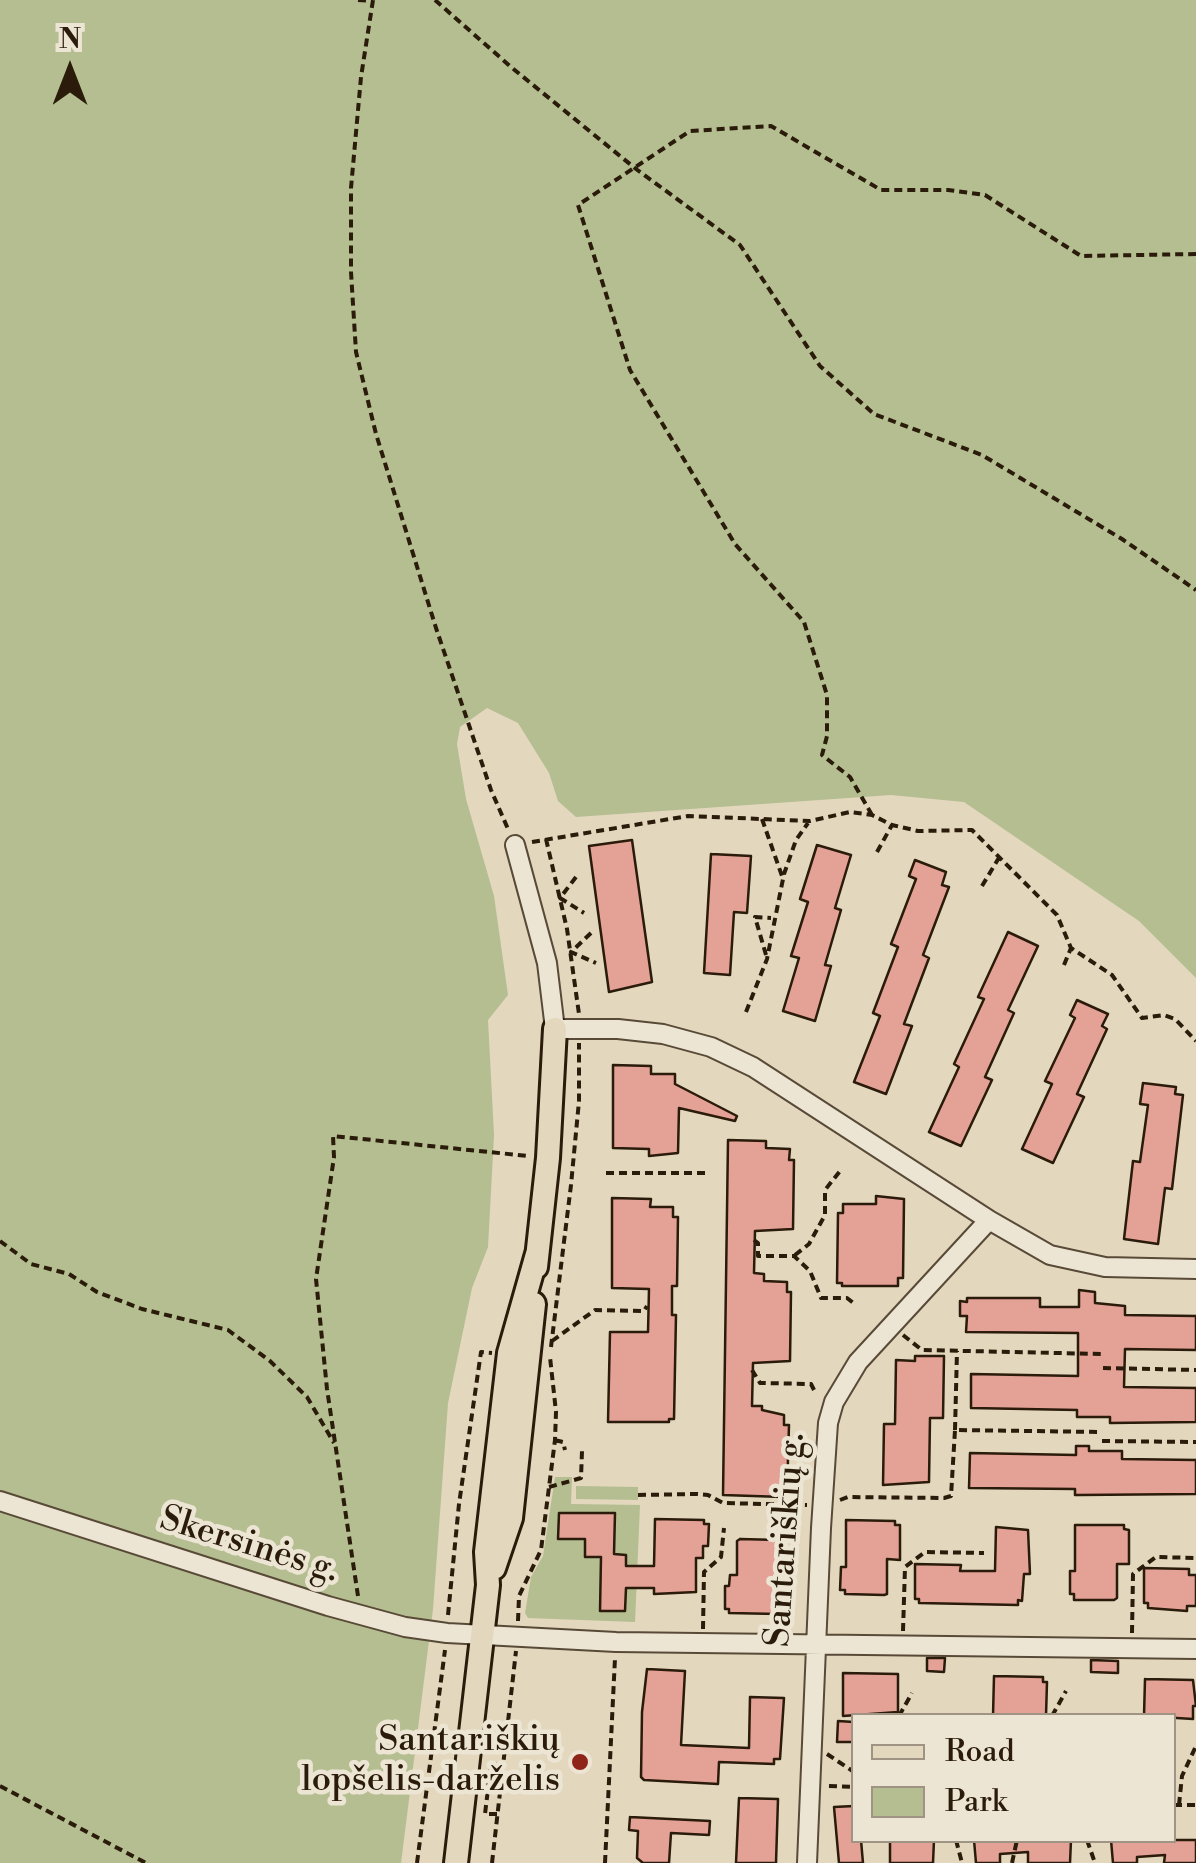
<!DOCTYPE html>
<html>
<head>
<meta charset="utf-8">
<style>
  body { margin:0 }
  #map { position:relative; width:1196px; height:1863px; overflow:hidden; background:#e3d7bd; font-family:"Libre Bodoni",serif }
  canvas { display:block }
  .legend { position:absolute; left:851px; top:1713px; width:325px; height:130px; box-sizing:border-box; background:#ede5d4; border:2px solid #9f9483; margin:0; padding:12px 18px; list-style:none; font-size:30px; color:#2a1b0a }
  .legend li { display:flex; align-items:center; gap:20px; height:50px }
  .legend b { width:50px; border:2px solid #9f9483 }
  .north { position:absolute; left:20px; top:20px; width:100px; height:100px; -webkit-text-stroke:8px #ede5d4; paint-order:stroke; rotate:0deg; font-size:28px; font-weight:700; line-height:40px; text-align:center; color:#2a1b0a }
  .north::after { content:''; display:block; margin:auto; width:35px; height:45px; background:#2a1b0a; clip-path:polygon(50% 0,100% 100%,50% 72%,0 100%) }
</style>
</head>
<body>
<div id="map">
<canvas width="1196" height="1863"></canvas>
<ul class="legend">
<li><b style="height:12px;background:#e3d7bd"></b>Road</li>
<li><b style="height:28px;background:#b4be90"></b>Park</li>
</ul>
<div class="north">N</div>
</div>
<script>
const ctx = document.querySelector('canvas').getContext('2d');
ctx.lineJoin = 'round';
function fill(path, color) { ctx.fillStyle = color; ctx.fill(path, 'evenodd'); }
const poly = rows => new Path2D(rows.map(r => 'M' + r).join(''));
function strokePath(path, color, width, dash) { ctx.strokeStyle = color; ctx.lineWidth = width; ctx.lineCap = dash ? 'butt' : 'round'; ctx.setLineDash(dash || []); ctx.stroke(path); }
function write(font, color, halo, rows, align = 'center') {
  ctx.font = font + ' "Libre Bodoni",serif'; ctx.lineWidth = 9; ctx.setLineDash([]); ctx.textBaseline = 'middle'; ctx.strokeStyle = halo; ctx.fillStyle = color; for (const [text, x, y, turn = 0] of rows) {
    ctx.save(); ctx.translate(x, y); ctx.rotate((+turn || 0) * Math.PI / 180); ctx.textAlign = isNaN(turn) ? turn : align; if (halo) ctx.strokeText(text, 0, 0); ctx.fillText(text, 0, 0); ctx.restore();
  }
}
const green = poly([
  [0,0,1196,0,1196,978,1139,921,964,802,891,795,576,817,558,801,549,773,518,723,487,708,460,727,457,744,466,799,494,896,508,995,488,1020,494,1135,488,1247,472,1288,448,1403,433,1609,401,1863,0,1863],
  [555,1477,572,1477,571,1504,640,1505,635,1622,528,1618,525,1613,531,1577,543,1556],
  [576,1486,638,1487,638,1500,576,1499]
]);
const building = poly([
  [632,840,652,982,609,992,589,846,632,840],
  [817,845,851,855,835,908,841,910,825,965,831,966,815,1021,783,1011,799,958,791,956,808,902,800,899,817,845],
  [711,854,751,856,747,913,734,912,730,975,704,973,711,854],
  [915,860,946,872,942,885,949,887,923,955,929,958,904,1024,912,1026,886,1094,854,1082,880,1016,873,1013,898,947,891,944,916,879,909,876,915,860],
  [1008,932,1038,946,1008,1010,1014,1013,985,1077,992,1080,961,1146,929,1132,959,1067,954,1064,984,999,978,997,1008,932],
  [1077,1000,1108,1014,1102,1026,1107,1029,1077,1094,1084,1097,1053,1163,1022,1149,1052,1084,1045,1081,1075,1018,1070,1015,1077,1000],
  [613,1065,651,1066,651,1074,675,1074,675,1084,737,1116,735,1121,679,1108,678,1153,649,1156,649,1149,613,1148,613,1065],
  [1143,1083,1176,1087,1175,1094,1183,1095,1172,1189,1165,1188,1158,1244,1124,1239,1133,1161,1140,1162,1148,1105,1140,1104,1143,1083],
  [728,1140,766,1141,766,1148,790,1149,789,1160,794,1160,793,1229,755,1231,754,1273,764,1274,764,1281,787,1282,787,1292,791,1292,790,1361,753,1363,752,1406,762,1406,762,1410,784,1415,784,1425,789,1425,787,1494,783,1497,723,1495,728,1140],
  [876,1196,904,1199,903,1278,898,1278,898,1286,842,1286,842,1283,837,1283,838,1213,843,1213,843,1204,876,1204,876,1196],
  [612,1198,651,1199,650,1207,673,1207,673,1217,678,1217,677,1286,672,1286,672,1315,676,1315,674,1419,669,1419,669,1422,608,1422,610,1332,648,1332,649,1289,612,1288,612,1198],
  [1079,1290,1095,1292,1095,1303,1125,1306,1125,1315,1196,1316,1196,1350,1125,1349,1124,1387,1196,1388,1196,1422,1110,1423,1110,1417,1077,1417,1077,1410,971,1408,971,1374,1078,1376,1078,1333,966,1332,967,1316,960,1316,960,1301,967,1302,967,1298,1040,1298,1040,1307,1079,1307,1079,1290],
  [915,1356,944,1356,943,1418,930,1418,929,1482,883,1485,884,1424,895,1424,896,1360,915,1361,915,1356],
  [1076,1446,1089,1446,1089,1451,1122,1451,1122,1459,1196,1460,1196,1494,1079,1495,1075,1495,1075,1489,969,1488,970,1453,1076,1455,1076,1446],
  [559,1513,615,1513,614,1554,626,1555,626,1566,654,1566,655,1519,704,1520,704,1524,709,1524,708,1546,703,1546,703,1558,696,1558,696,1592,654,1594,654,1588,626,1588,625,1611,600,1611,601,1557,585,1557,585,1539,558,1539,559,1513],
  [846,1520,895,1521,895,1525,900,1525,900,1560,887,1559,887,1594,884,1595,845,1594,845,1590,840,1590,841,1567,846,1567,846,1520],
  [1075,1525,1124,1525,1124,1529,1129,1530,1129,1564,1117,1564,1117,1598,1114,1600,1074,1600,1074,1594,1070,1594,1070,1571,1075,1571,1075,1525],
  [996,1527,1028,1530,1030,1574,1024,1574,1022,1601,1018,1600,1018,1605,919,1603,919,1599,915,1599,915,1564,961,1565,960,1571,995,1571,996,1527],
  [740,1539,779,1540,779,1545,784,1545,784,1567,778,1567,778,1614,729,1613,729,1609,725,1609,725,1586,729,1586,730,1575,737,1575,737,1541,740,1539],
  [1144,1568,1189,1569,1189,1575,1196,1575,1196,1606,1187,1606,1187,1611,1148,1608,1148,1603,1144,1603,1144,1568],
  [927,1658,945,1658,944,1672,927,1671,927,1658],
  [1091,1660,1118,1661,1118,1673,1091,1672,1091,1660],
  [647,1669,685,1671,681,1745,749,1748,750,1697,784,1698,780,1759,774,1759,774,1764,719,1762,718,1784,644,1780,641,1777,642,1712,647,1669],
  [843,1673,898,1674,898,1712,843,1716,843,1673],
  [994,1676,1043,1677,1043,1682,1047,1682,1046,1716,993,1716,994,1676],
  [1145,1679,1193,1680,1196,1706,1193,1706,1193,1719,1144,1716,1145,1679],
  [838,1721,854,1722,854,1742,837,1742,838,1721],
  [739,1798,778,1799,776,1863,736,1863,739,1798],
  [854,1806,854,1840,861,1840,863,1863,839,1863,834,1807,854,1806],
  [630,1817,710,1821,709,1835,671,1833,669,1863,643,1863,637,1858,638,1831,629,1830,630,1817],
  [890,1840,934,1840,933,1863,890,1863,890,1840],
  [974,1840,1071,1840,1070,1863,1028,1863,1028,1852,1000,1854,1000,1863,976,1863,974,1840],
  [1111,1840,1196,1840,1196,1863,1164,1863,1165,1855,1137,1857,1137,1863,1113,1863,1111,1840]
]);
const path = poly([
  [358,0,373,1],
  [373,0,361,77,351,188,351,272,356,352,376,434,436,628,491,790,508,829],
  [435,0,511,67,636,169,740,245,820,366,874,414,982,455,1122,539,1196,590],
  [872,815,850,777,822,755,827,736,827,695,804,622,735,544,630,370,578,205,690,131,771,126,881,190,948,190,985,195,1081,256,1196,254],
  [762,819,782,876],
  [546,839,567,929,579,1014],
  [532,842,688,816,810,821,850,812,872,815,892,825,918,831,972,830,1057,915,1071,948,1112,975,1142,1018,1164,1015,1175,1019,1196,1041],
  [877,852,892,825],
  [576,877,560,898,584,913],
  [982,886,1000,856],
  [591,933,571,952,596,963],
  [766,955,755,917,771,918],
  [1064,965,1071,948],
  [746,1012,767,959,784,874,796,840,808,823],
  [606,1173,707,1173],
  [754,1240,758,1243,758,1256,794,1256,810,1271,821,1298,847,1298,856,1305],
  [0,1241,31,1264,69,1274,97,1292,142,1309,228,1330,270,1361,307,1397,334,1443],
  [795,1255,809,1244,825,1215,825,1190,840,1171],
  [903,1335,922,1350,1103,1354],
  [552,1341,595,1310,644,1311,647,1306],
  [551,1347,571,1185,579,1101,579,1043],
  [1103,1368,1196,1370],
  [752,1370,760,1383,811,1384,815,1392],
  [955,1430,957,1351],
  [555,1440,563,1442,565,1450],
  [1102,1441,1196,1442],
  [549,1487,581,1478,582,1451],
  [638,1495,697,1494,708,1495,723,1503,807,1505],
  [840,1500,848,1497,944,1498,951,1496,955,1430,1102,1432],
  [358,1596,327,1389,316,1279,334,1157,333,1136,528,1156],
  [448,1615,459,1504,481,1352,492,1353],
  [518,1621,519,1596,541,1550,555,1440,556,1412,550,1357],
  [703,1629,704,1572,721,1557,724,1528],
  [903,1631,905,1567,925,1552,984,1553],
  [1132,1633,1133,1574,1156,1557,1196,1558],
  [899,1716,912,1693],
  [1052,1716,1066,1691],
  [827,1754,854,1772],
  [0,1786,146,1863],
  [829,1786,854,1787],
  [1174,1805,1196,1805],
  [1179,1805,1182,1776,1196,1746],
  [497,1814,485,1814,491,1764,504,1765],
  [956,1840,962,1863],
  [1087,1840,1095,1863],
  [417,1863,445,1650],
  [492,1863,516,1651],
  [605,1863,615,1658],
  [1012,1863,1017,1840]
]);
const minor = poly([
  [515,845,547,963,555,1029,618,1029,663,1034,711,1047,753,1067,989,1220,1050,1255,1105,1267,1196,1269],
  [0,1501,328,1606,405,1627,447,1633,616,1642,1196,1649],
  [807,1863,821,1528,828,1423,834,1402,858,1362,989,1220]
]);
const major = poly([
  [536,1267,548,1158,555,1029],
  [494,1568,511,1518,534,1304],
  [456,1863,488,1585,486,1552,509,1353,537,1254]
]);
const markers = [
  [580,1762,10,"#8f2418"]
];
const streetNames = [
  ["Santariškių g.",787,1540,-86],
  ["Skersinės g.",249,1546,17]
];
const poiNames = [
  ["Santariškių",560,1742],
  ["lopšelis-darželis",560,1782]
];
fill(green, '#b4be90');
fill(building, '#e4a196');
strokePath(building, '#2a1b0a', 2.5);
strokePath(minor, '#584a37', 22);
strokePath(major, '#2a1b0a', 28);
strokePath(path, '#2a1b0a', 4, [8, 5]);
strokePath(minor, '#ede5d4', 18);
strokePath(major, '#e3d7bd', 22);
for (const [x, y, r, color] of markers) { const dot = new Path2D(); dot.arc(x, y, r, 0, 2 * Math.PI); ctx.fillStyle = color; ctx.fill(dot); strokePath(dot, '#ede5d4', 4); }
write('35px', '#2a1b0a', '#ede5d4', streetNames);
write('35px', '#2a1b0a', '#ede5d4', poiNames, 'right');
</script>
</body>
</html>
